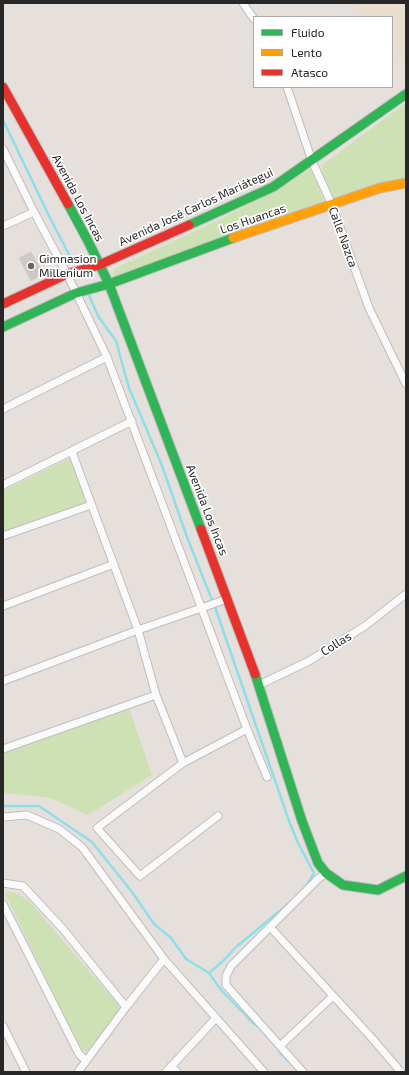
<!DOCTYPE html>
<html>
<head>
<meta charset="utf-8">
<style>
  body { margin:0 }
  #map { position:relative; width:409px; height:1075px; overflow:hidden; background:#e6e0dc; font-family:"Exo 2",sans-serif }
  canvas { display:block }
  .frame { position:absolute; inset:0; border:4px solid #272727; pointer-events:none }
  .legend { position:absolute; left:253px; top:16px; width:140px; height:72px; box-sizing:border-box; background:#fff; border:1px solid #a9a9a9; margin:0; padding:5px 7px; list-style:none; font-size:12px; color:#272727 }
  .legend li { display:flex; align-items:center; gap:8px; height:20px }
  .legend b { width:20px; border:1px solid #a9a9a9 }
</style>
</head>
<body>
<div id="map">
<canvas width="409" height="1075"></canvas>
<div class="frame"></div>
<ul class="legend">
<li><b style="height:5px;background:#30b455"></b>Fluido</li>
<li><b style="height:5px;background:#ff9f0a"></b>Lento</li>
<li><b style="height:5px;background:#e5322d"></b>Atasco</li>
</ul>
</div>
<script>
const ctx = document.querySelector('canvas').getContext('2d');
ctx.lineJoin = 'round';
function fill(path, color) { ctx.fillStyle = color; ctx.fill(path, 'evenodd'); }
const poly = rows => new Path2D(rows.map(r => 'M' + r).join(''));
function strokePath(path, color, width, dash) { ctx.strokeStyle = color; ctx.lineWidth = width; ctx.lineCap = dash ? 'butt' : 'round'; ctx.setLineDash(dash || []); ctx.stroke(path); }
function write(font, color, halo, rows, align = 'center') {
  ctx.font = font + ' "Exo 2",sans-serif'; ctx.lineWidth = 3.5; ctx.setLineDash([]); ctx.textBaseline = 'middle'; ctx.strokeStyle = halo; ctx.fillStyle = color; for (const [text, x, y, turn = 0] of rows) {
    ctx.save(); ctx.translate(x, y); ctx.rotate((+turn || 0) * Math.PI / 180); ctx.textAlign = isNaN(turn) ? turn : align; if (halo) ctx.strokeText(text, 0, 0); ctx.fillText(text, 0, 0); ctx.restore();
  }
}
const education = poly([
  [349,3,406,3,406,64,392,49,392,17,362,17]
]);
const green = poly([
  [406,103,406,177,336,200,330,195,322,174,322,165],
  [312,168,327,210,116,277,113,275,114,271,116,268,225,217],
  [70,458,87,503,3,532,3,491],
  [129,708,152,775,88,815,51,798,16,794,3,794,3,754],
  [9,891,18,894,29,901,120,1007,118,1013,90,1050,86,1052,83,1051,79,1046,5,894]
]);
const stream = poly([
  [3,120,50,218,74,264],
  [88,293,98,316,116,341,129,388,161,463,187,537,212,600],
  [215,607,289,821,298,843,314,873,305,888],
  [3,806,39,806,92,842,132,892,154,924,171,938,186,959,209,973,221,990,253,1023,261,1029],
  [209,973,223,961,236,947,293,900],
  [279,1049,281,1054,291,1063]
]);
const building = poly([
  [31,252,43,274,31,281,19,258,31,252]
]);
const street = poly([
  [243,3,254,19],
  [287,87,312,161,332,205,369,308,406,384],
  [3,149,34,212,67,274,107,357,247,729,267,777],
  [3,226,34,212],
  [3,409,107,357],
  [72,452,138,630,156,695,183,763],
  [3,485,132,421],
  [3,536,91,505],
  [3,606,114,564],
  [3,681,138,630,227,599],
  [259,685,309,661,365,626,406,594],
  [3,749,156,695],
  [218,816,140,876,97,828,183,763,247,729],
  [3,817,27,815,59,829,82,847,164,959,264,1072],
  [3,883,23,886,63,929,126,1007],
  [3,904,79,1054,86,1061],
  [270,927,371,1037,401,1072],
  [3,1026,26,1072],
  [280,1046,333,996],
  [171,1066,177,1072],
  [78,1072,126,1007,164,959],
  [166,1072,216,1018],
  [303,1072,226,985,226,976,231,966,318,879,326,873]
]);
const fast = poly([
  [68,204,88,241,109,284,201,529],
  [189,225,273,187,406,94],
  [3,327,76,293,109,284,233,238],
  [255,674,302,821,318,863,326,873,343,885,378,890,406,876]
]);
const slow = poly([
  [233,238,380,188,406,183]
]);
const jam = poly([
  [3,87,68,204],
  [3,304,67,274,99,265,189,225],
  [201,529,255,674]
]);
const markers = [
  [31,266,4,"#6a6866"]
];
const streetNames = [
  ["Avenida Los Incas",78,198,62],
  ["Avenida José Carlos Mariátegui",196,207,-25],
  ["Los Huancas",253,219,-19],
  ["Calle Nazca",343,237,70],
  ["Avenida Los Incas",207,510,69],
  ["Collas",336,644,-32]
];
const poiNames = [
  ["Gimnasion",39,259],
  ["Millenium",39,273]
];
fill(education, '#e9ddd0');
fill(green, '#cde1b4');
strokePath(stream, '#8edee9', 2.5);
fill(building, '#ccc9c6');
strokePath(building, '#d1ccc8', 1);
strokePath(street, '#bfbdbe', 9);
strokePath(fast, '#bfbdbe', 11);
strokePath(slow, '#bfbdbe', 11);
strokePath(jam, '#bfbdbe', 11);
strokePath(street, '#fbfafa', 7);
strokePath(fast, '#30b455', 9);
strokePath(slow, '#ff9f0a', 9);
strokePath(jam, '#e5322d', 9);
for (const [x, y, r, color] of markers) { const dot = new Path2D(); dot.arc(x, y, r, 0, 2 * Math.PI); ctx.fillStyle = color; ctx.fill(dot); strokePath(dot, '#fff', 1.5); }
write('12px', '#272727', '#fff', streetNames);
write('12px', '#272727', '#fff', poiNames, 'left');
</script>
</body>
</html>
